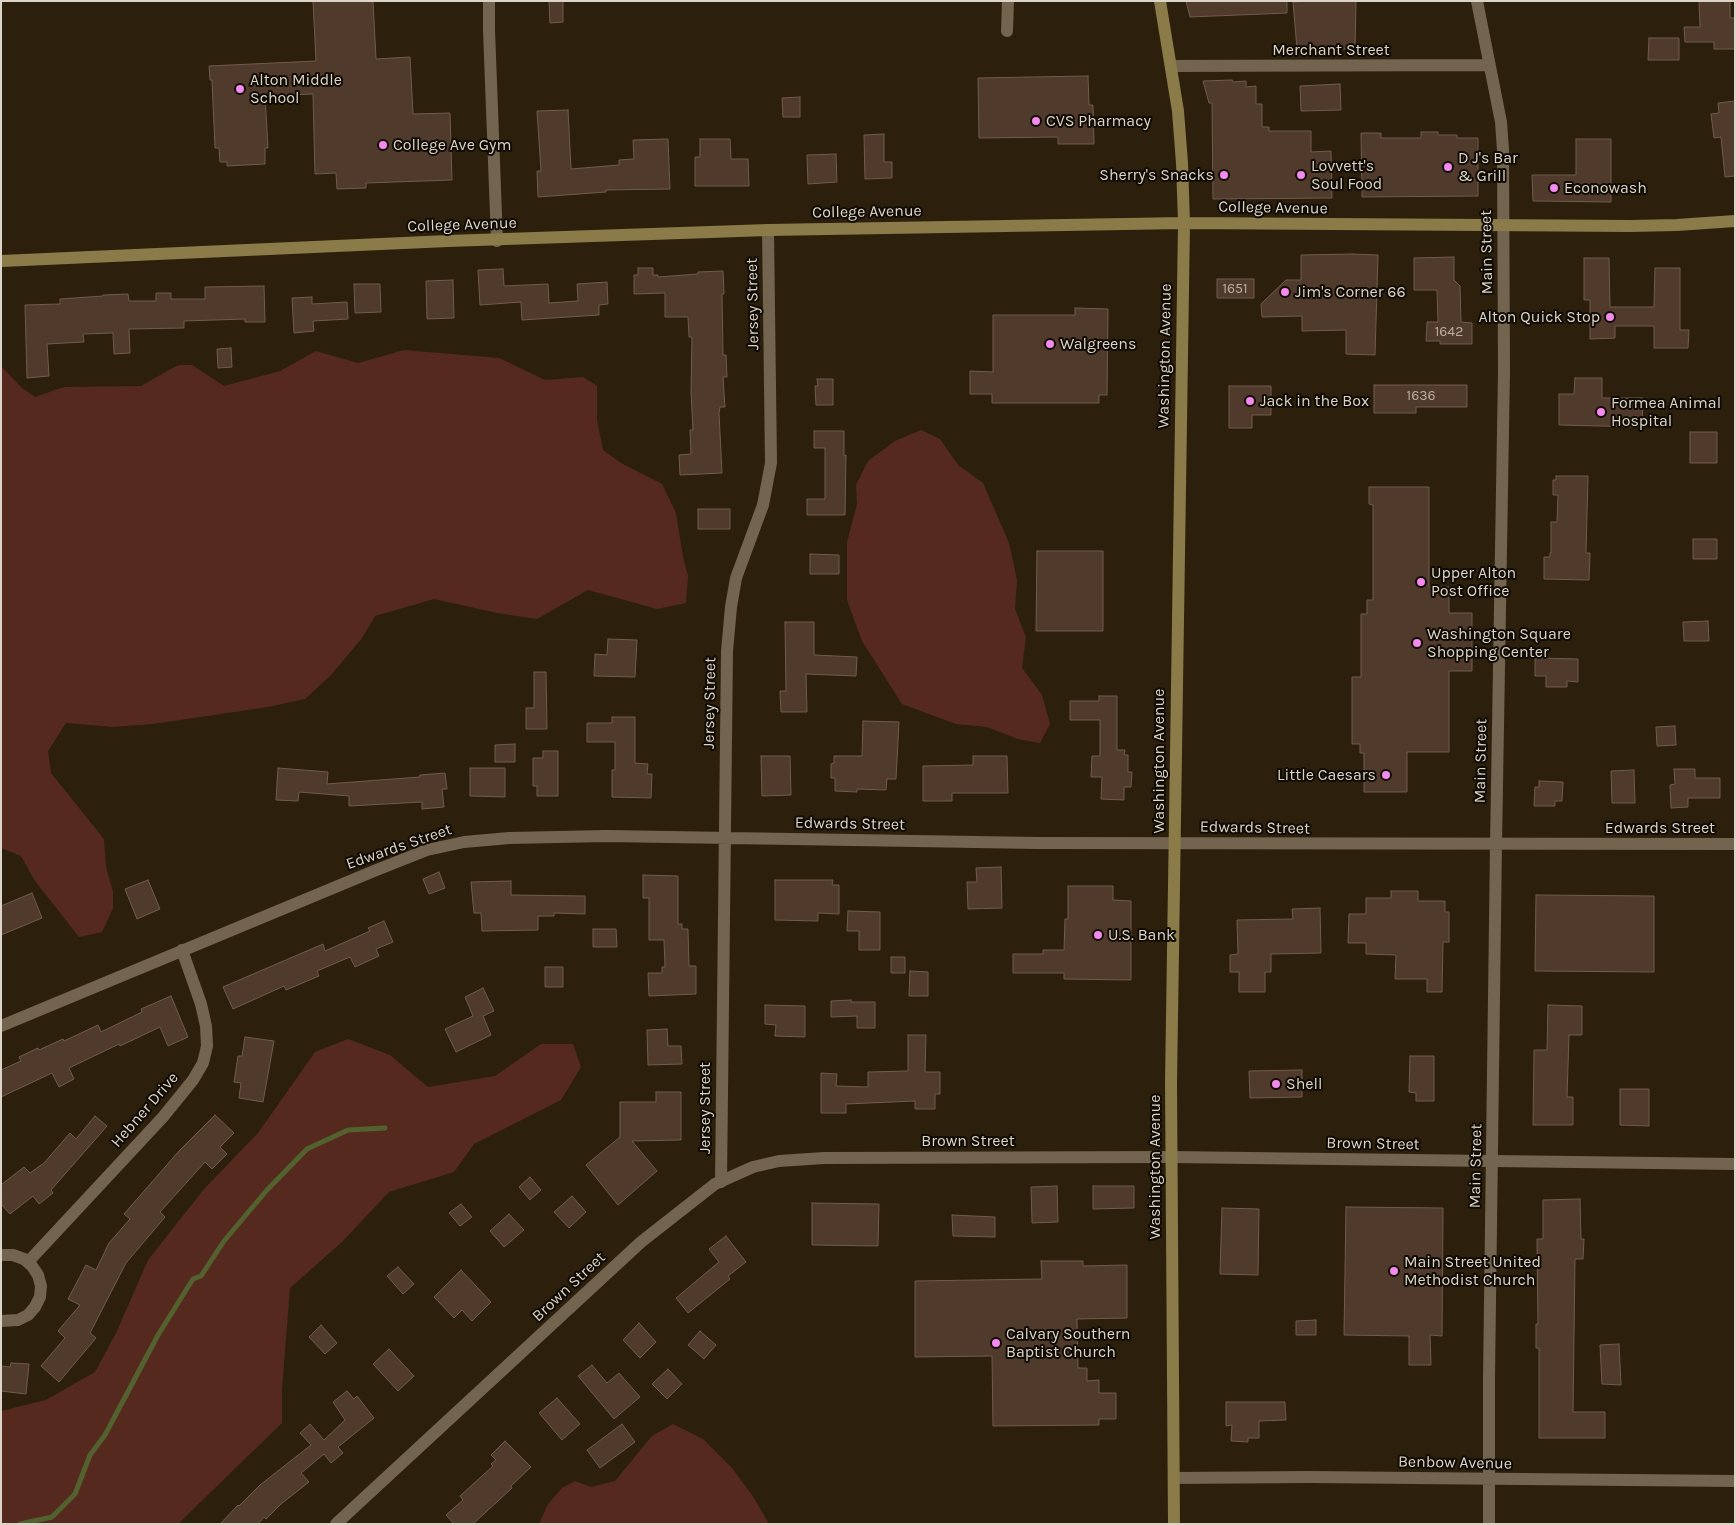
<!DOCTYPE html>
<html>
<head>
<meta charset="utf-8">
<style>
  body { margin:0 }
  #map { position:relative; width:1736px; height:1525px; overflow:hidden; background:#2c200c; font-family:Karla,sans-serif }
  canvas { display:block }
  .frame { position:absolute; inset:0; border:2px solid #dcd4c8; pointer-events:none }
</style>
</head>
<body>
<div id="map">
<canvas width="1736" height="1525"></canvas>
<div class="frame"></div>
</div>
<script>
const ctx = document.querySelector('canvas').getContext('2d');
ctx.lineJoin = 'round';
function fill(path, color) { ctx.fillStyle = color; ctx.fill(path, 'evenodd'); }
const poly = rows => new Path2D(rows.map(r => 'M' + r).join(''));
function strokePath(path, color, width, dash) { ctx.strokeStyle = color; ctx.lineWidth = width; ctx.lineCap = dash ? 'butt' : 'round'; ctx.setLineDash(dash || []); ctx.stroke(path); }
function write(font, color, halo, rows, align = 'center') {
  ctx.font = font + ' Karla,sans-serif'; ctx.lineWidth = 4; ctx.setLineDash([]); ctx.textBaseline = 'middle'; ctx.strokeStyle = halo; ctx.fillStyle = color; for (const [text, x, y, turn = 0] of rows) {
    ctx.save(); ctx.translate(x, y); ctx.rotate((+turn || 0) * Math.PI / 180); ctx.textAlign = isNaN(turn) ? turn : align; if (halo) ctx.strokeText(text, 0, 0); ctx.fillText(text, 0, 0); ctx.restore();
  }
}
const green = poly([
  [404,350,499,358,545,380,583,377,597,386,597,420,603,450,621,463,662,484,676,513,683,557,688,576,686,603,657,609,588,590,537,619,497,613,434,599,375,616,362,638,331,675,305,699,268,707,153,724,113,727,66,723,48,751,51,773,104,839,106,867,113,892,113,908,102,932,79,937,35,881,21,856,1,848,1,366,22,388,35,397,64,387,141,386,178,365,192,365,224,386,280,371,316,351,358,363],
  [921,430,940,439,958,465,983,483,1009,543,1017,580,1015,609,1026,637,1022,668,1042,695,1050,724,1040,743,1018,739,987,727,956,724,902,704,862,641,847,600,847,542,857,504,856,485,868,461,895,441],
  [348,1039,390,1055,428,1087,495,1076,541,1044,573,1044,581,1067,561,1100,474,1144,454,1172,389,1192,342,1242,290,1288,282,1389,282,1423,178,1524,1,1524,1,1411,46,1400,95,1372,117,1331,148,1260,204,1189,258,1133,315,1052],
  [673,1424,703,1439,732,1468,752,1495,769,1524,539,1524,548,1504,562,1488,575,1481,591,1487,615,1481,652,1436]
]);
const stream = poly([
  [20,1524,52,1517,75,1494,90,1455,105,1435,158,1335,193,1279,201,1276,224,1241,267,1190,307,1149,348,1130,385,1128]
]);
const building = poly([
  [313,1,373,1,376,59,410,57,413,114,450,113,452,180,366,183,366,188,337,189,336,173,315,174,313,94,265,96,268,148,265,148,265,164,227,166,227,162,220,162,219,148,215,148,212,80,210,80,209,66,316,61,313,1],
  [549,1,563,1,563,22,550,23,549,1],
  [1186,1,1287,1,1287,13,1190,17,1186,1],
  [1309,1,1356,1,1355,49,1331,49,1331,47,1297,49,1293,2,1309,1],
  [1699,1,1730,1,1730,18,1735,18,1735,49,1714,49,1714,42,1685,42,1684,27,1700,27,1699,1],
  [1649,38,1679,38,1679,60,1648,60,1649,38],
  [1088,76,1089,105,1093,105,1094,144,1058,144,1058,137,979,138,978,78,1088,76],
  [1232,80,1233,82,1246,81,1246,87,1256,86,1256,104,1262,104,1262,127,1269,127,1269,131,1311,131,1311,152,1331,151,1332,198,1213,199,1212,103,1209,103,1203,81,1232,80],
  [1340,84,1341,110,1301,111,1300,86,1340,84],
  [800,97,800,117,783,117,782,98,800,97],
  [1735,101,1735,176,1725,177,1721,137,1714,138,1711,114,1719,113,1718,103,1735,101],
  [568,110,571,169,619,165,619,160,634,159,633,140,668,139,670,189,606,190,606,192,538,197,537,171,541,171,537,111,568,110],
  [1421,132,1438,132,1438,135,1457,135,1457,138,1478,138,1478,196,1362,197,1361,133,1381,133,1381,138,1421,138,1421,132],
  [884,134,884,162,892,162,892,178,865,179,864,135,884,134],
  [700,139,730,139,731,159,748,159,749,186,695,186,695,157,700,157,700,139],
  [1576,139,1611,139,1611,202,1533,201,1532,175,1576,175,1576,139],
  [836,154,837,182,808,184,807,155,836,154],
  [1352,254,1378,255,1375,355,1346,354,1346,330,1302,331,1302,316,1262,317,1261,304,1286,280,1301,280,1301,255,1352,254],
  [1454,257,1454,280,1460,286,1461,322,1472,323,1472,344,1440,344,1440,341,1426,341,1427,322,1438,322,1437,290,1414,290,1414,258,1454,257],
  [1584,258,1609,258,1610,307,1654,307,1655,268,1680,268,1680,330,1689,330,1688,348,1654,348,1654,326,1615,326,1615,338,1590,339,1590,300,1584,300,1584,258],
  [638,268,653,268,653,275,658,275,658,277,698,274,698,272,723,271,724,294,722,294,723,355,726,355,727,377,723,377,725,407,720,407,719,413,722,473,680,475,679,455,691,454,690,430,693,430,691,392,692,337,689,337,688,317,665,317,665,293,634,294,634,275,638,275,638,268],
  [503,269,504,286,548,284,549,303,578,301,577,284,607,282,608,304,599,305,599,315,522,320,521,302,480,305,478,270,503,269],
  [1217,279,1254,279,1254,298,1217,298,1217,279],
  [453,280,454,318,427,319,426,281,453,280],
  [354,284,380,284,381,312,355,313,354,284],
  [264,286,265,322,245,322,245,319,184,321,184,328,129,329,130,353,114,354,113,333,83,334,84,342,47,344,49,376,27,378,25,305,60,304,60,299,103,296,103,295,128,294,129,301,156,301,156,293,171,293,171,299,205,299,205,287,264,286],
  [312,297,312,304,347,302,348,319,313,321,314,331,294,333,292,298,312,297],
  [1075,308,1108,309,1107,395,1099,395,1099,403,992,403,992,394,970,394,970,371,993,372,993,315,1075,315,1075,308],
  [231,348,232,367,218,368,217,349,231,348],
  [1575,378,1602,378,1602,398,1643,398,1642,427,1559,425,1559,394,1574,394,1575,378],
  [817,379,833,379,833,405,816,405,815,386,818,386,817,379],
  [1374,385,1467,385,1467,407,1416,407,1416,413,1374,413,1374,385],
  [1229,386,1271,386,1271,415,1252,415,1252,428,1229,428,1229,386],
  [814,431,844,431,844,456,846,455,845,515,807,515,807,499,825,499,825,448,814,448,814,431],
  [1690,432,1717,432,1717,463,1690,463,1690,432],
  [1556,476,1588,476,1586,553,1590,553,1589,580,1544,579,1544,557,1550,557,1550,553,1551,553,1551,522,1557,522,1558,495,1553,495,1553,480,1556,480,1556,476],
  [1369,487,1429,487,1429,587,1449,587,1449,613,1472,613,1472,671,1449,671,1449,752,1407,752,1407,792,1364,792,1364,753,1360,753,1360,744,1352,744,1352,677,1361,677,1361,614,1367,614,1367,600,1373,600,1373,505,1369,504,1369,487],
  [698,509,730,509,730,529,698,529,698,509],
  [1693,539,1717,539,1717,559,1693,559,1693,539],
  [1037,551,1103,551,1103,631,1036,631,1037,551],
  [810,554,839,555,839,574,810,574,810,554],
  [1708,621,1709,641,1684,641,1683,622,1708,621],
  [785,622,814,622,814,655,857,657,856,676,806,674,807,712,781,712,780,691,786,691,785,622],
  [608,639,637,640,635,677,594,676,595,654,607,655,608,639],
  [1535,658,1578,659,1578,682,1567,681,1567,687,1546,687,1546,676,1535,676,1535,658],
  [534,672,546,672,547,729,526,729,526,708,534,708,534,672],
  [1099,696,1117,696,1117,750,1125,750,1124,755,1128,755,1128,772,1132,772,1131,787,1124,787,1124,800,1101,799,1102,777,1091,777,1092,756,1100,756,1100,720,1070,720,1070,701,1099,701,1099,696],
  [612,717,635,717,635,763,648,764,647,774,652,774,651,798,612,797,612,770,615,770,615,742,587,742,587,723,612,723,612,717],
  [863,721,899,722,896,779,887,779,886,790,857,789,857,792,835,791,835,778,831,778,831,764,834,763,834,756,862,756,863,721],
  [1675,726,1676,745,1657,746,1656,727,1675,726],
  [515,744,515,762,495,762,495,745,515,744],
  [543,751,558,751,558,796,537,796,537,786,533,786,533,758,543,758,543,751],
  [761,756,790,756,791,795,762,796,761,756],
  [973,756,1007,756,1008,793,952,793,952,801,923,801,923,766,973,765,973,756],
  [278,768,328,772,327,784,420,777,420,775,445,773,447,789,442,789,444,807,422,809,422,802,349,806,349,796,299,792,298,801,276,800,278,768],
  [470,768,505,768,505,797,470,796,470,768],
  [1674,769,1695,769,1695,778,1720,778,1720,798,1688,798,1688,807,1671,808,1670,785,1675,784,1674,769],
  [1634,770,1635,803,1612,803,1611,771,1634,770],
  [1539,781,1563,782,1562,801,1555,801,1555,806,1534,806,1535,787,1539,787,1539,781],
  [1001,867,1002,908,968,909,967,882,977,882,976,868,1001,867],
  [439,872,445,888,429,894,423,879,439,872],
  [643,875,678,876,678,924,682,924,682,929,688,929,689,966,696,966,696,994,649,996,648,973,662,973,662,967,665,967,664,940,649,940,649,898,643,898,643,875],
  [148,880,160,909,137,919,125,889,148,880],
  [775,880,833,880,832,885,839,885,839,914,818,913,818,921,775,920,775,880],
  [511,881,511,895,585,896,585,914,554,913,554,916,538,916,538,930,482,931,481,913,474,913,471,882,511,881],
  [1068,886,1113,886,1113,900,1131,901,1131,980,1064,979,1064,973,1013,973,1013,954,1043,954,1043,950,1064,950,1065,919,1068,919,1068,886],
  [1391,891,1418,891,1418,901,1445,901,1445,912,1449,912,1449,942,1443,942,1442,992,1427,992,1427,979,1395,979,1396,955,1366,954,1366,943,1348,943,1349,914,1366,914,1366,898,1391,898,1391,891],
  [32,893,42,918,1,935,1,906,32,893],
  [1536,895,1654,896,1654,972,1535,971,1536,895],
  [1320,908,1321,953,1271,954,1271,972,1265,972,1265,992,1239,992,1239,972,1230,972,1230,955,1238,954,1237,920,1293,919,1292,909,1320,908],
  [848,911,880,912,880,950,859,950,859,931,847,931,848,911],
  [384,921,393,942,376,949,379,956,355,967,350,957,317,971,319,976,286,990,284,986,233,1009,223,987,323,944,325,951,370,931,368,928,384,921],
  [593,929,616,929,617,947,593,947,593,929],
  [891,957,905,957,905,973,891,973,891,957],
  [545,967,563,967,563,987,545,987,545,967],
  [910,971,928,972,928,996,909,996,910,971],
  [483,988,494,1011,483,1016,491,1035,456,1052,445,1029,473,1016,465,997,483,988],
  [171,996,188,1037,168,1046,160,1027,120,1046,119,1044,69,1068,74,1079,59,1087,52,1073,1,1097,1,1070,21,1061,19,1057,38,1048,39,1050,63,1039,64,1041,98,1025,101,1032,142,1012,141,1009,171,996],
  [851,1000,851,1002,875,1002,875,1028,857,1028,857,1016,831,1017,831,1001,851,1000],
  [765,1005,805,1006,805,1037,775,1036,776,1025,765,1024,765,1005],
  [1548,1005,1582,1006,1582,1035,1569,1035,1567,1097,1573,1097,1573,1125,1533,1125,1534,1050,1547,1050,1548,1005],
  [667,1029,668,1046,681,1046,682,1064,648,1065,647,1030,667,1029],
  [908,1035,926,1035,925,1072,940,1072,940,1094,935,1094,935,1109,915,1109,915,1101,846,1104,846,1113,821,1113,821,1073,837,1074,836,1086,868,1087,868,1072,908,1071,908,1035],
  [245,1037,274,1041,263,1102,239,1098,241,1083,234,1082,238,1056,242,1056,245,1037],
  [1410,1056,1434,1056,1434,1101,1416,1101,1416,1093,1409,1092,1410,1056],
  [1302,1070,1302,1097,1250,1098,1249,1071,1302,1070],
  [1620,1089,1649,1089,1649,1126,1620,1125,1620,1089],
  [656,1092,681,1092,681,1140,632,1141,657,1171,618,1205,586,1165,620,1137,620,1102,656,1102,656,1092],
  [215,1115,234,1133,220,1147,227,1154,212,1169,205,1162,160,1212,165,1217,126,1263,90,1333,96,1338,59,1382,41,1366,65,1338,58,1331,80,1305,68,1299,86,1265,96,1270,109,1243,130,1219,124,1214,179,1151,215,1115],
  [95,1116,107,1126,51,1190,53,1193,39,1204,33,1196,10,1214,1,1204,1,1185,24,1167,30,1173,44,1163,70,1133,76,1139,95,1116],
  [530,1177,541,1190,530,1200,519,1187,530,1177],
  [1057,1186,1058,1222,1032,1223,1031,1187,1057,1186],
  [1093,1186,1134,1186,1134,1208,1093,1209,1093,1186],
  [572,1196,586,1212,569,1228,554,1212,572,1196],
  [1580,1199,1581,1239,1584,1239,1583,1259,1575,1259,1573,1412,1605,1412,1605,1438,1539,1438,1539,1348,1536,1348,1536,1324,1538,1324,1537,1239,1543,1239,1543,1200,1580,1199],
  [812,1203,879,1204,878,1246,812,1245,812,1203],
  [461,1204,472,1217,460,1226,449,1213,461,1204],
  [1346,1207,1443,1208,1442,1336,1430,1335,1431,1365,1409,1365,1409,1336,1344,1335,1346,1207],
  [1222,1208,1259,1209,1258,1275,1220,1274,1222,1208],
  [509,1214,524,1230,504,1247,490,1231,509,1214],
  [952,1215,995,1217,995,1237,953,1236,952,1215],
  [726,1236,746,1262,728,1276,730,1279,688,1313,676,1298,719,1262,709,1249,726,1236],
  [1041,1261,1083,1261,1083,1266,1127,1265,1127,1318,1077,1319,1078,1368,1087,1368,1087,1381,1099,1380,1099,1393,1116,1393,1116,1419,1099,1419,1099,1425,993,1426,992,1356,915,1357,915,1281,1042,1279,1041,1261],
  [398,1267,414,1284,403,1294,387,1276,398,1267],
  [461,1270,491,1302,472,1321,462,1310,454,1318,434,1297,461,1270],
  [1316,1320,1316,1335,1296,1335,1296,1321,1316,1320],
  [639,1323,656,1342,640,1358,623,1340,639,1323],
  [321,1325,337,1343,325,1354,309,1337,321,1325],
  [700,1331,716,1345,704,1359,688,1345,700,1331],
  [1619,1344,1621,1385,1602,1384,1600,1345,1619,1344],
  [389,1349,414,1376,398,1391,373,1364,389,1349],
  [11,1363,29,1364,26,1394,1,1391,1,1366,10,1367,11,1363],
  [592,1365,607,1383,619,1373,640,1397,614,1419,578,1376,592,1365],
  [668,1369,682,1384,667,1399,652,1384,668,1369],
  [347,1391,354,1399,357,1396,374,1418,338,1447,343,1453,331,1463,324,1454,301,1473,309,1482,281,1504,266,1519,264,1517,258,1524,220,1524,238,1505,239,1506,260,1485,311,1445,300,1433,310,1424,324,1440,345,1420,333,1402,347,1391],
  [557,1398,580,1424,562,1440,539,1413,557,1398],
  [1226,1402,1285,1402,1286,1420,1259,1421,1259,1438,1248,1438,1248,1442,1231,1441,1232,1425,1226,1426,1226,1402],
  [622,1424,635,1442,600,1468,587,1450,622,1424],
  [505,1441,531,1467,511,1486,512,1488,473,1524,454,1524,446,1515,463,1500,460,1496,493,1466,491,1464,496,1460,491,1455,505,1441]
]);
const minor = poly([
  [489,1,489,30,497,241],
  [1477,1,1501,122,1503,150,1504,371,1496,844,1489,1378,1489,1524],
  [1007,31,1008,1],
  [1172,66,1489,65],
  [1,1026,374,871,427,850,464,842,509,838,607,836,1037,843,1735,844],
  [721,1182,727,651,731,607,736,578,763,505,771,463,768,230],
  [1,1255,13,1255,24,1259,32,1266,38,1275,41,1286,40,1297,35,1307,28,1315,18,1320,1,1321],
  [28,1262,163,1117,193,1080,203,1063,207,1046,206,1026,201,1004,182,950],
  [1174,1478,1309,1477,1735,1481]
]);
const tertiary = poly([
  [336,1524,641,1242,715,1184,753,1167,779,1161,824,1158,1170,1157,1735,1164]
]);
const secondary = poly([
  [1160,1,1178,111,1182,163,1184,223,1171,1083,1174,1524],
  [1,261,448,241,768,230,1184,223,1631,226,1677,225,1735,221]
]);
const markers = [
  [240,89,5,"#f489ef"],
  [1036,121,5,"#f489ef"],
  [383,145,5,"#f489ef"],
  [1448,167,5,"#f489ef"],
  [1224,175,5,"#f489ef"],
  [1301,175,5,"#f489ef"],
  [1554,188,5,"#f489ef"],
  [1285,292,5,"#f489ef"],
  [1610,317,5,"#f489ef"],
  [1050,344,5,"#f489ef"],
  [1250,401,5,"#f489ef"],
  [1601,412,5,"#f489ef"],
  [1421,582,5,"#f489ef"],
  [1417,643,5,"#f489ef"],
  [1386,775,5,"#f489ef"],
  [1098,935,5,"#f489ef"],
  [1276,1084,5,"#f489ef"],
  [1394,1271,5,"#f489ef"],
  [996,1343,5,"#f489ef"]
];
const numberNames = [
  ["1651",1235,289],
  ["1642",1449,332],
  ["1636",1421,396]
];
const streetNames = [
  ["Merchant Street",1331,50],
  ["College Avenue",1273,208,1],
  ["College Avenue",867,212,-1],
  ["College Avenue",462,225,-2],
  ["Main Street",1487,252,-91],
  ["Jersey Street",753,304,-91],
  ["Washington Avenue",1165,356,-89],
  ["Jersey Street",710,703,-89],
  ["Washington Avenue",1159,761,-90],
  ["Main Street",1481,761,-89],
  ["Edwards Street",850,824,1],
  ["Edwards Street",1255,828,1],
  ["Edwards Street",1660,828],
  ["Edwards Street",399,847,-19],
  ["Jersey Street",705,1108,-90],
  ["Hebner Drive",145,1110,-49],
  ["Brown Street",968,1141],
  ["Brown Street",1373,1144,1],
  ["Main Street",1476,1166,-89],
  ["Washington Avenue",1155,1167,-90],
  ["Brown Street",569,1287,-43],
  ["Benbow Avenue",1455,1463,1]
];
const poiNames = [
  ["Alton Middle",250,80],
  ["School",250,98],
  ["CVS Pharmacy",1046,121],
  ["College Ave Gym",393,145],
  ["D J's Bar",1458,158],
  ["& Grill",1458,176],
  ["Lovvett's",1311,166],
  ["Soul Food",1311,184],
  ["Sherry's Snacks",1214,175,"right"],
  ["Econowash",1564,188],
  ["Jim's Corner 66",1295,292],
  ["Alton Quick Stop",1600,317,"right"],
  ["Walgreens",1060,344],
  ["Jack in the Box",1260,401],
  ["Formea Animal",1611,403],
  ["Hospital",1611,421],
  ["Upper Alton",1431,573],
  ["Post Office",1431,591],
  ["Washington Square",1427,634],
  ["Shopping Center",1427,652],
  ["Little Caesars",1376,775,"right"],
  ["U.S. Bank",1108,935],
  ["Shell",1286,1084],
  ["Main Street United",1404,1262],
  ["Methodist Church",1404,1280],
  ["Calvary Southern",1006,1334],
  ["Baptist Church",1006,1352]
];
fill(green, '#55291e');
strokePath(stream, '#52612d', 5);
fill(building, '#4f3a2c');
strokePath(building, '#715b4c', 1);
strokePath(minor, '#72644e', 12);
strokePath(tertiary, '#72644e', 12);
strokePath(secondary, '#8a7b49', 12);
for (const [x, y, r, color] of markers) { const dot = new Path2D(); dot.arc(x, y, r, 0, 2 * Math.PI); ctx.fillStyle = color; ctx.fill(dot); strokePath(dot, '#100b04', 2); }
write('14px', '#b9aea1', null, numberNames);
write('16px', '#dcd4c8', '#100b04', streetNames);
write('16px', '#dcd4c8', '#100b04', poiNames, 'left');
</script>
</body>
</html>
